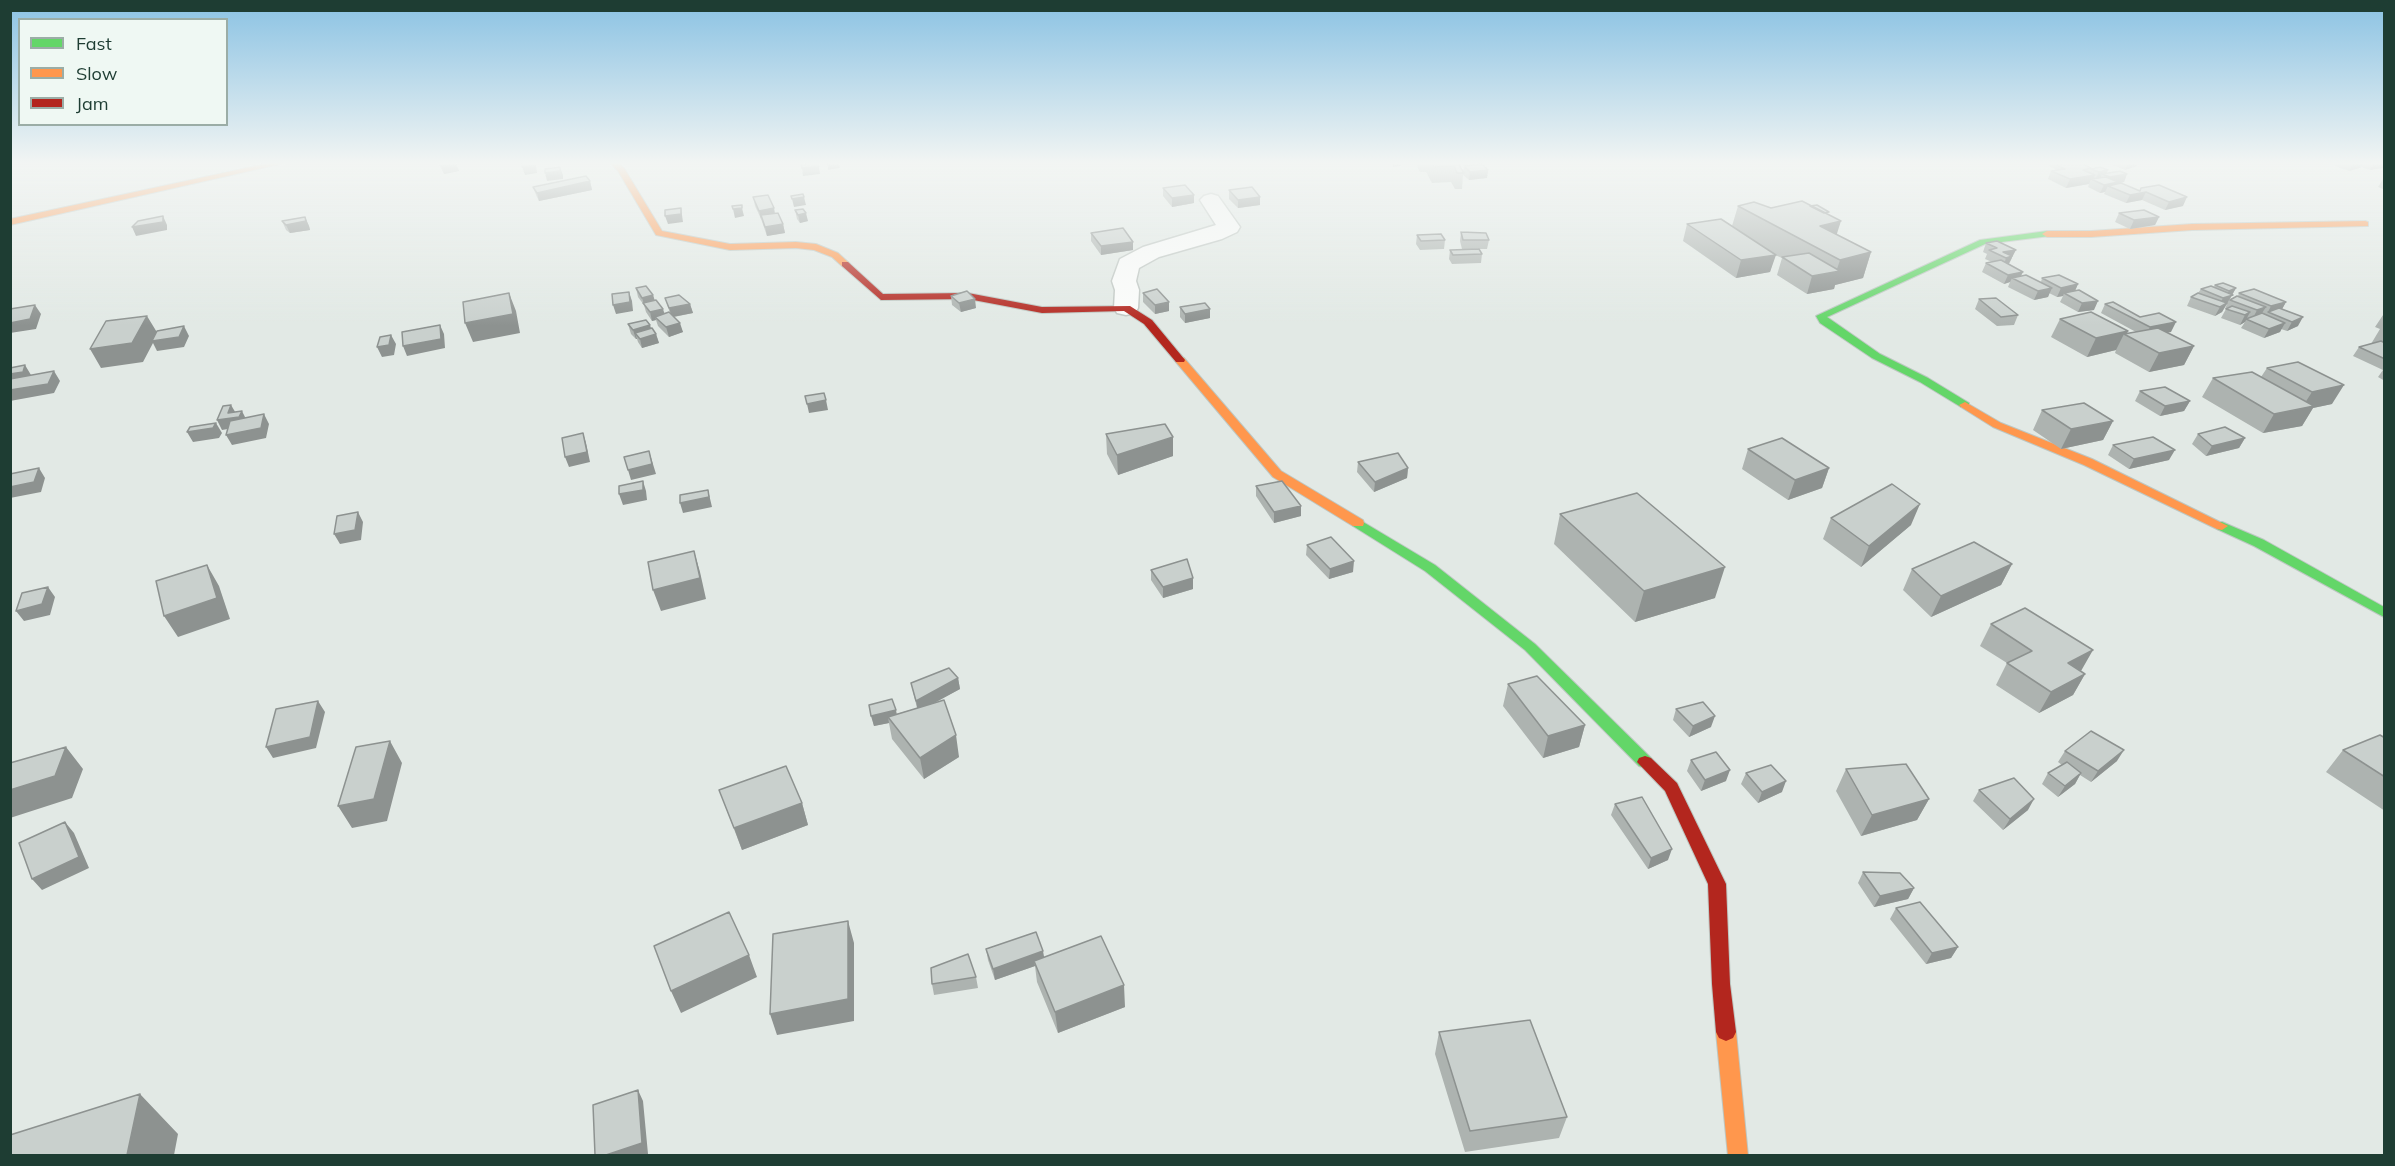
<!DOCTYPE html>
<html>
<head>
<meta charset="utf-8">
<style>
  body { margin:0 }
  #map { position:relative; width:2395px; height:1166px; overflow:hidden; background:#e2e9e5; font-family:Mulish,sans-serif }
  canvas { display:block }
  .frame { position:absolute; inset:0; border:12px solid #1e3d33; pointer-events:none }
  .legend { position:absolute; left:18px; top:18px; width:210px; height:108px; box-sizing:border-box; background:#eff8f3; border:2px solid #9bada6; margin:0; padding:8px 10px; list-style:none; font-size:18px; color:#1e3d33 }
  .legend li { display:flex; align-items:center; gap:12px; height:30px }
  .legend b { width:30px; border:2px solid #9bada6 }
</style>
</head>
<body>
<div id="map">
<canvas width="2395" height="1166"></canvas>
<div class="frame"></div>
<ul class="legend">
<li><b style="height:8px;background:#63d668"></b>Fast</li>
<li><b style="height:8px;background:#ff974d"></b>Slow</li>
<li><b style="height:8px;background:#b3261e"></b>Jam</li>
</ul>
</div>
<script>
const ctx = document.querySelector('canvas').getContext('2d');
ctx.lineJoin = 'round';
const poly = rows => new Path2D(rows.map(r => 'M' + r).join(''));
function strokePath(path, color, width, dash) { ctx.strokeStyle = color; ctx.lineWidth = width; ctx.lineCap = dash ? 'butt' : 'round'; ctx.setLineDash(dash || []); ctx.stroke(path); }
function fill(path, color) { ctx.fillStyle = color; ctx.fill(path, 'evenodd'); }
const street = poly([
  [1211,194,1218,196,1240,227,1237,232,1222,239,1159,257,1139,268,1136,281,1139,290,1138,308,1135,313,1126,315,1117,313,1114,308,1115,290,1112,281,1120,259,1143,247,1216,225,1200,200,1204,196,1211,194]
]);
const fast = poly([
  [2047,231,2052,234,2050,236,1985,244,1827,317,1880,354,1928,378,1969,403,1969,407,1961,407,1920,382,1872,358,1820,323,1816,316,1980,240,2047,231],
  [1358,519,1435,565,1535,644,1651,758,1653,762,1651,766,1645,768,1639,766,1525,650,1425,571,1353,526,1352,523,1353,520,1358,519],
  [2222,522,2264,540,2384,607,2384,617,2254,546,2217,529,2216,526,2217,523,2222,522]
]);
const slow = poly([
  [269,163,285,163,10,225,10,219,269,163],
  [610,163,619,163,624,168,662,231,730,244,796,242,816,244,838,253,850,264,842,266,832,257,814,250,796,248,730,250,656,235,618,171,610,163],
  [2365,221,2368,222,2368,226,2192,230,2091,237,2047,237,2042,234,2047,231,2091,231,2192,224,2365,221],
  [1180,357,1184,358,1281,471,1363,520,1364,523,1363,526,1353,526,1273,477,1176,362,1175,360,1180,357],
  [1965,402,2001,423,2092,459,2228,526,2222,530,2217,529,2084,465,1993,427,1961,407,1959,405,1965,402],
  [1726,1023,1733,1026,1736,1032,1748,1156,1728,1156,1716,1032,1719,1026,1726,1023]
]);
const jam = poly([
  [842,262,848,262,883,294,968,293,1042,307,1130,306,1152,320,1185,360,1184,362,1176,362,1144,324,1124,311,1042,313,968,299,881,300,842,266,842,262],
  [1645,756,1651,758,1677,783,1726,884,1730,984,1736,1032,1733,1038,1726,1041,1719,1038,1716,1032,1712,984,1708,884,1665,791,1637,762,1639,758,1645,756]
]);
const wall = poly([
  [438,163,456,163,459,171,444,174],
  [1418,163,1458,163,1463,172,1464,166,1488,170,1487,178,1469,180,1463,175,1462,189,1455,189,1451,182,1432,183,1426,172,1420,172,1417,167],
  [2050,163,2080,163,2091,168,2089,172,2091,169,2108,170,2106,173,2127,174,2124,182,2117,184,2140,191,2141,188,2183,206,2165,210,2142,200,2126,203,2104,194,2105,192,2100,193,2088,187,2089,184,2066,188,2048,179,2051,171,2054,171,2055,169,2049,166],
  [2107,163,2138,163,2137,166,2125,170],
  [2335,163,2385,163,2370,170,2361,167,2360,168,2349,171,2334,166],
  [2383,179,2385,179,2385,190,2378,187],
  [590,181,592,190,539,201,536,195,533,187],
  [1163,188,1194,195,1194,203,1172,207,1163,196],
  [1229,190,1260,205,1238,208,1229,199],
  [753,197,774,208,775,213,783,224,785,233,767,236,761,219,755,206],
  [1738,206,1771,208,1828,215,1837,235,1871,252,1863,278,1835,285,1834,289,1807,294,1777,275,1782,258,1775,255,1770,272,1736,278,1683,241,1687,224,1732,226],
  [795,210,808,221,800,223,797,219],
  [2119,213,2159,217,2155,225,2130,229,2115,222],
  [305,217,309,226,310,230,290,233,286,230,282,221],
  [1461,232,1489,240,1487,249,1462,249,1460,241],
  [1091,233,1133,250,1101,255,1091,241],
  [1417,235,1445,240,1444,249,1420,250,1416,244],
  [1997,241,2012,258,2009,264,2021,276,2041,282,2042,278,2078,284,2075,291,2094,310,2078,312,2060,302,2063,296,2057,297,2049,293,2048,297,2034,300,2008,287,2010,282,2004,284,1982,272,1986,263,1992,262,1985,259,1987,254,1983,252,1986,243],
  [1450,250,1482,254,1481,263,1452,264,1449,259],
  [2215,285,2236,288,2230,299,2238,296,2239,293,2286,302,2282,309,2298,326,2287,331,2281,329,2280,332,2264,338,2241,328,2245,322,2240,325,2221,318,2226,309,2225,309,2227,304,2222,312,2215,316,2187,306,2191,297,2198,293,2201,289,2214,287],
  [636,288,653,295,654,300,664,314,670,313,665,298,690,304,693,313,674,317,683,332,669,337,658,326,656,320,652,321,646,312,644,305,638,297],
  [1143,293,1169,302,1169,311,1155,314,1143,302],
  [951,296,976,308,961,312,952,305],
  [1979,299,2018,315,2014,325,1997,326,1975,309],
  [2105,304,2140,317,2171,332,2167,332,2194,346,2184,365,2149,372,2115,353,2116,350,2087,357,2051,337,2060,319,2128,331,2127,334,2136,332,2101,313],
  [1180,307,1210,309,1210,318,1185,323,1180,317],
  [2385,312,2385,381,2378,377,2383,370,2353,356,2359,347,2371,344,2380,329,2375,327],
  [628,324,651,329,656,334,659,343,642,348,638,342,637,339,636,339,631,334],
  [2298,362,2332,404,2313,408,2302,426,2263,433,2202,397,2213,378,2261,377,2267,368],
  [2140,391,2190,401,2184,411,2160,416,2135,401],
  [2042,410,2113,421,2103,440,2061,449,2033,430],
  [1106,434,1173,456,1118,475,1107,454],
  [2198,434,2245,438,2239,448,2206,456,2192,444],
  [2113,445,2169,460,2129,469,2108,455],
  [1748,449,1829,468,1822,488,1788,500,1742,469],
  [1358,462,1408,468,1407,478,1374,492,1357,472],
  [1256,486,1301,506,1301,516,1274,523,1256,496],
  [1560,514,1715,598,1635,622,1554,544],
  [1831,518,1911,525,1861,567,1823,539],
  [1307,545,1353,572,1329,579,1306,555],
  [2012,564,2001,585,1931,617,1903,590,1912,569],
  [1151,570,1193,589,1163,598,1151,580],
  [1991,624,2085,674,2073,695,2039,713,1996,685,2007,663,1980,646],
  [958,678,960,689,933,703,959,757,924,779,892,739,889,723,874,726,869,705,896,714,917,708,911,683],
  [1508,684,1585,725,1579,747,1543,758,1503,706],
  [1676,709,1711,727,1689,737,1673,720],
  [2385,738,2385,811,2326,772,2343,750],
  [2065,751,2117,761,2091,782,2080,775,2075,784,2058,797,2042,784,2048,773,2062,765,2058,762],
  [1691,760,1726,781,1701,791,1687,771],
  [1846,769,1929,799,1917,820,1861,836,1836,791],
  [1746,773,1782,792,1758,803,1741,784],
  [719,790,802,803,808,825,742,850],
  [1979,790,2028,810,2003,830,1973,801],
  [1615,804,1668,860,1648,869,1611,815],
  [1863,872,1914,888,1908,899,1874,907,1858,883],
  [1896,908,1958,947,1951,958,1926,964,1890,919],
  [986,949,1044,957,1125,1007,1058,1033,1037,982,1035,966,995,980,988,960],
  [976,977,978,988,934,995,932,984],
  [1439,1032,1567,1117,1559,1138,1465,1152,1435,1054]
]);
const shadedWall = poly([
  [456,163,459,171,444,174,441,166],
  [536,163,537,173,525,175,522,167],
  [827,163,839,163,840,168,828,170],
  [1393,163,1401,163,1401,166,1393,167],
  [2128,163,2138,163,2137,166,2125,170],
  [2353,163,2363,163,2360,168,2349,171],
  [2374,163,2385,163,2385,168,2370,170],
  [819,166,820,174,803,176,802,168],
  [560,167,563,175,563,179,547,181,545,173],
  [1488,170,1487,178,1469,180,1470,172],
  [2108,170,2105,176,2102,174,2100,179,2095,180,2099,172],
  [2127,174,2124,182,2117,183,2115,189,2108,186,2105,192,2100,193,2104,185,2107,184,2110,177],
  [2095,175,2093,180,2091,179,2089,184,2066,188,2070,179],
  [590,181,592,190,539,201,537,193],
  [2146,192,2142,200,2126,203,2130,195],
  [1194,195,1194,203,1172,207,1172,198],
  [804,197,806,205,794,207,792,199],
  [1260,197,1260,205,1238,208,1238,200],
  [2187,197,2183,206,2165,210,2169,202],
  [681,208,683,222,668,224,665,216],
  [742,208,744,216,735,218,733,209],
  [774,208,775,217,761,215,761,219,759,211],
  [806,213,808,221,800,223,798,215],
  [163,216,167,225,167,230,136,236,132,227],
  [305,217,309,226,310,230,290,233,286,225],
  [2159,217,2155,225,2130,229,2134,220],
  [1841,221,1833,246,1820,226],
  [783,224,785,233,767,236,765,227],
  [1133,242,1133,250,1101,255,1101,246],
  [2016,250,2008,265,2003,267,2006,258,2003,252],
  [1871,252,1863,278,1835,285,1834,289,1807,294,1812,276,1836,272,1840,260],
  [1776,255,1770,272,1736,278,1741,260],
  [2023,272,2019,280,2012,278,2010,282,2004,284,2008,275],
  [2078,284,2074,293,2064,293,2063,296,2057,297,2061,288],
  [2052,288,2048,297,2034,300,2038,291],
  [2236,288,2222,312,2215,316,2220,307,2224,305,2218,307,2223,298,2225,297,2229,291],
  [629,292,632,301,633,311,616,314,613,305],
  [509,293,516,311,520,333,473,342,465,323],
  [653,295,656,304,644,304,642,298],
  [975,299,976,308,961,312,959,303],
  [2098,301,2094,310,2078,312,2082,303],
  [1169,302,1169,311,1155,314,1155,305],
  [2286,302,2281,311,2268,312,2271,306],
  [690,304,693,313,672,317,669,308],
  [35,305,41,314,36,329,10,333,10,323],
  [2266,307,2260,316,2252,320,2257,310],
  [663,309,666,318,655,317,656,320,652,321,650,312],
  [1210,309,1210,318,1185,323,1185,314],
  [2250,312,2245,322,2240,325,2245,315],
  [147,316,158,334,184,326,189,336,184,347,157,351,153,343,143,362,101,368,90,349],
  [2303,317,2298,326,2287,331,2292,322],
  [2176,322,2171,332,2145,337,2150,327],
  [680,323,683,332,669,337,666,327],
  [2285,323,2280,332,2264,338,2269,329],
  [440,325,444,334,445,348,407,356,403,346],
  [650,325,653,334,635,333,637,339,636,339,633,330],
  [2128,331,2126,335,2124,334,2116,350,2087,357,2096,338],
  [656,334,659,343,642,348,640,339],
  [391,335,396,344,394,355,382,357,377,347],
  [2194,346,2184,365,2149,372,2159,353],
  [25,365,31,375,10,385,10,374],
  [54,371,60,381,54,393,10,401,10,390],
  [2344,385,2332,404,2313,408,2302,426,2263,433,2274,414,2301,409,2312,392],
  [826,400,828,410,809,413,807,404],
  [2190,401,2184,411,2160,416,2165,406],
  [231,405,237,415,242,411,247,421,245,426,222,430,217,420,228,413],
  [264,414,269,424,266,438,232,445,226,435],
  [2113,421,2103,440,2061,449,2071,429],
  [216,423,222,433,219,438,193,442,187,432],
  [583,433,586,443,590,462,569,467,565,457],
  [1173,437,1173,456,1118,475,1117,455],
  [2245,438,2239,448,2206,456,2212,446],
  [2175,450,2169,460,2129,469,2134,459],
  [649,451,656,474,631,480,628,470],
  [39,468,45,478,41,492,10,498,10,487],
  [1408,468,1407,478,1374,492,1375,482],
  [1829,468,1822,488,1788,500,1795,480],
  [643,481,646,491,647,500,623,505,619,494],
  [708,490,712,507,683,513,680,503],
  [1920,504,1911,525,1861,567,1869,546],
  [1301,506,1301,516,1274,523,1274,512],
  [358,512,363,522,361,540,340,544,334,534],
  [694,551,700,572,706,599,661,611,653,590],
  [1354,561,1353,572,1329,579,1330,569],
  [2012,564,2001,585,1931,617,1941,596],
  [207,565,219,586,230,619,178,637,164,616],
  [1725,567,1715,598,1635,622,1644,591],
  [1193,578,1193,589,1163,598,1163,587],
  [48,587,55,597,50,615,24,621,16,611],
  [2093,650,2081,671,2068,663],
  [2085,674,2073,695,2039,713,2051,692],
  [958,678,960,689,918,712,916,701],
  [318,701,325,712,316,748,273,758,266,747],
  [896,710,898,721,888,717,889,723,874,726,871,716],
  [1715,716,1711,727,1689,737,1693,726],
  [1585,725,1579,747,1543,758,1548,736],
  [956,735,959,757,924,779,920,758],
  [390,741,402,763,387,821,352,828,338,806],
  [66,747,83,769,72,798,10,818,10,790],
  [2124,750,2117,761,2091,782,2098,771],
  [1730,770,1726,781,1701,791,1705,780],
  [2081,773,2075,784,2058,797,2065,786],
  [1786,781,1782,792,1758,803,1762,792],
  [1929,799,1917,820,1861,836,1872,815],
  [2034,799,2028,810,2003,830,2010,819],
  [802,803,808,825,742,850,734,828],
  [65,822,74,833,89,868,42,890,32,879],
  [1672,849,1668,860,1648,869,1651,858],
  [1914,888,1908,899,1874,907,1880,896],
  [848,921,854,943,854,1021,777,1035,770,1014],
  [1958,947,1951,958,1926,964,1932,953],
  [1043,951,1045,962,1034,961,1035,966,995,980,993,969],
  [749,955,757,977,681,1013,671,991],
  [1124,985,1125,1007,1058,1033,1055,1012],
  [638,1090,643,1101,648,1154,642,1155,606,1155],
  [140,1094,178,1134,174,1155,127,1155]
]);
const building = poly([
  [439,163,455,163,441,166,439,163],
  [522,163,535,163,535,165,522,167,522,163],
  [813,163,818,163,819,166,802,168,801,165,813,163],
  [1432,163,1458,163,1464,173,1457,173,1454,166,1434,167,1432,163],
  [2069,163,2080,163,2091,168,2083,170,2095,175,2070,179,2051,171,2065,169,2056,165,2069,163],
  [1482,164,1488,170,1470,172,1464,166,1482,164],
  [560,167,560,171,545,173,545,169,560,167],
  [2100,167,2108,170,2099,172,2091,169,2100,167],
  [2120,171,2127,174,2110,177,2102,174,2120,171],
  [586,176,590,181,537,193,533,187,586,176],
  [2106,177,2118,182,2104,185,2091,179,2106,177],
  [2121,183,2140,191,2141,188,2159,185,2187,197,2169,202,2146,192,2130,195,2108,186,2121,183],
  [1185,185,1194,195,1172,198,1163,188,1185,185],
  [1252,187,1260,197,1238,200,1229,190,1252,187],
  [803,194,804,197,792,199,791,196,803,194],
  [768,195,774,208,759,211,753,197,768,195],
  [1802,201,1841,221,1820,226,1871,252,1840,260,1738,206,1754,202,1771,208,1802,201],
  [742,205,742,208,733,209,732,206,742,205],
  [1817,205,1829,212,1824,213,1810,206,1817,205],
  [681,208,681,214,665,216,665,210,681,208],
  [803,209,806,213,798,215,795,210,803,209],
  [2144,210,2159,217,2134,220,2119,213,2144,210],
  [778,213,783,224,765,227,761,215,778,213],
  [163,216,163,222,132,227,138,221,163,216],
  [305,217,306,221,286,225,282,221,305,217],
  [1721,219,1776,255,1741,260,1687,224,1721,219],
  [1123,228,1133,242,1101,246,1091,233,1123,228],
  [1461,232,1486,233,1489,240,1463,240,1461,232],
  [1441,234,1445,240,1421,241,1417,235,1441,234],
  [1997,241,2016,250,2003,252,2012,256,2006,258,1989,250,1997,248,1986,243,1997,241],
  [1479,249,1482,254,1453,255,1450,250,1479,249],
  [1809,253,1840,271,1812,276,1782,257,1809,253],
  [2001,260,2023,272,2008,275,1986,263,2001,260],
  [2026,275,2052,288,2038,291,2012,278,2026,275],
  [2059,275,2078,284,2061,288,2042,278,2059,275],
  [2223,283,2236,288,2229,291,2215,285,2223,283],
  [646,286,653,295,642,298,636,288,646,286],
  [2211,286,2233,295,2223,298,2201,289,2211,286],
  [1157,289,1169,302,1155,305,1143,293,1157,289],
  [2254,289,2286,302,2271,306,2239,293,2254,289],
  [2079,290,2098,301,2082,303,2064,293,2079,290],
  [967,291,975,299,959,303,951,296,967,291],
  [629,292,630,302,613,305,612,294,629,292],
  [509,293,513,314,465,323,463,302,509,293],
  [2198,293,2227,303,2220,307,2191,297,2198,293],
  [679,295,690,304,669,308,665,298,679,295],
  [2237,296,2266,307,2257,310,2230,300,2237,296],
  [1996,298,2018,315,2001,317,1979,299,1996,298],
  [656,300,663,309,650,312,643,303,656,300],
  [2113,302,2140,317,2159,313,2176,322,2150,327,2105,304,2113,302],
  [1205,303,1210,309,1185,314,1180,307,1205,303],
  [35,305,30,319,10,323,10,309,35,305],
  [2232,306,2250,312,2245,315,2226,309,2232,306],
  [2279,308,2303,317,2292,322,2268,312,2279,308],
  [669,312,680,323,666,327,655,317,669,312],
  [2091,312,2128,331,2096,338,2060,319,2091,312],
  [2262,313,2285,323,2269,329,2246,319,2262,313],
  [147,316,132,343,90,349,106,321,147,316],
  [646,320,650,325,633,330,628,324,646,320],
  [440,325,441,339,403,346,402,332,440,325],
  [184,326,179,337,152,341,157,331,184,326],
  [652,328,656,334,640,339,635,333,652,328],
  [2158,328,2194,346,2159,353,2124,334,2158,328],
  [391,335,389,345,377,347,380,337,391,335],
  [2381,341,2385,343,2385,359,2359,347,2381,341],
  [2298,362,2344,385,2312,392,2267,368,2298,362],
  [25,365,23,372,10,374,10,368,25,365],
  [54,371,48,384,10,390,10,379,54,371],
  [2252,372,2314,406,2274,414,2213,378,2252,372],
  [2165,387,2190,401,2165,406,2140,391,2165,387],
  [824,393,826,400,807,404,805,396,824,393],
  [2084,403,2113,421,2071,429,2042,410,2084,403],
  [231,405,228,413,242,411,239,417,217,420,223,406,231,405],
  [264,414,261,428,226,435,230,421,264,414],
  [216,423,213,428,187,432,190,427,216,423],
  [1165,424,1173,437,1117,455,1106,434,1165,424],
  [2225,427,2245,438,2212,446,2198,434,2225,427],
  [583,433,587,452,565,457,562,438,583,433],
  [2153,437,2175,450,2134,459,2113,445,2153,437],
  [1782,438,1829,468,1795,480,1748,449,1782,438],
  [649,451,652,464,628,470,624,457,649,451],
  [1398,453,1408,468,1375,482,1358,462,1398,453],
  [39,468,34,482,10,487,10,474,39,468],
  [643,481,643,490,619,494,619,486,643,481],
  [1282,481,1301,506,1274,512,1256,486,1282,481],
  [1892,484,1920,504,1869,546,1831,518,1892,484],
  [708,490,709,497,680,503,680,495,708,490],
  [1637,493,1725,567,1644,591,1560,514,1637,493],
  [358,512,355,530,334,534,337,516,358,512],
  [1331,537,1354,561,1330,569,1307,545,1331,537],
  [1974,542,2012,564,1941,596,1912,569,1974,542],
  [694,551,700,578,653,590,648,562,694,551],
  [1187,559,1193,578,1163,587,1151,570,1187,559],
  [207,565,217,598,164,616,156,581,207,565],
  [48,587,42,604,16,611,22,593,48,587],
  [2025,608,2093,650,2068,663,2085,674,2051,692,2007,663,2032,651,1991,624,2025,608],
  [949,668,958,678,916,701,911,683,949,668],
  [1537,676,1585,725,1548,736,1508,684,1537,676],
  [892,699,896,710,871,716,869,705,892,699],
  [944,700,956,735,920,758,888,717,944,700],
  [318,701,310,737,266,747,276,709,318,701],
  [1703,702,1715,716,1693,726,1676,709,1703,702],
  [2091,731,2124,750,2098,771,2065,751,2091,731],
  [2380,735,2385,738,2385,777,2343,750,2380,735],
  [390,741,374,799,338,806,356,747,390,741],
  [66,747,55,776,10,790,10,763,66,747],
  [1716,752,1730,770,1705,780,1691,760,1716,752],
  [2067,762,2081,773,2065,786,2048,773,2067,762],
  [1906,764,1929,799,1872,815,1846,769,1906,764],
  [1771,765,1786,781,1762,792,1746,773,1771,765],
  [786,766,802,803,734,828,719,790,786,766],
  [2014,778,2034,799,2010,819,1979,790,2014,778],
  [1642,797,1672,849,1651,858,1615,804,1642,797],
  [65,822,79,857,32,879,19,843,65,822],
  [1863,872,1900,873,1914,888,1880,896,1863,872],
  [1920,902,1958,947,1932,953,1896,908,1920,902],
  [729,912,749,955,671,991,654,946,729,912],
  [848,921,848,999,770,1014,773,934,848,921],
  [1036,932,1043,951,993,969,986,949,1036,932],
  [1101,936,1124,985,1055,1012,1034,961,1101,936],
  [968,954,976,977,932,984,931,968,968,954],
  [1530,1020,1567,1117,1470,1131,1439,1032,1530,1020],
  [638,1090,642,1143,606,1155,595,1155,593,1105,638,1090],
  [140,1094,127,1155,10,1155,10,1135,140,1094]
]);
strokePath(street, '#bfc6c2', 3);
strokePath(fast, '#bdc7c2', 2);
strokePath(slow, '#bdc7c2', 2);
strokePath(jam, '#bdc7c2', 2);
fill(street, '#fbfcfb');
fill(fast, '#63d668');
fill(slow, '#ff974d');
fill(jam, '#b3261e');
fill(wall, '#adb3b0');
fill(shadedWall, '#8d9290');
fill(building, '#c9d0cd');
strokePath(building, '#8d9290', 1.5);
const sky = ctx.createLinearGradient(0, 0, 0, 326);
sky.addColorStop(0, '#8ac2e3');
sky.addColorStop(0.5, '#f2f5f3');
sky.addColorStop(1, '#f2f5f300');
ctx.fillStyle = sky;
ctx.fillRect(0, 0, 2395, 326);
</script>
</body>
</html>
